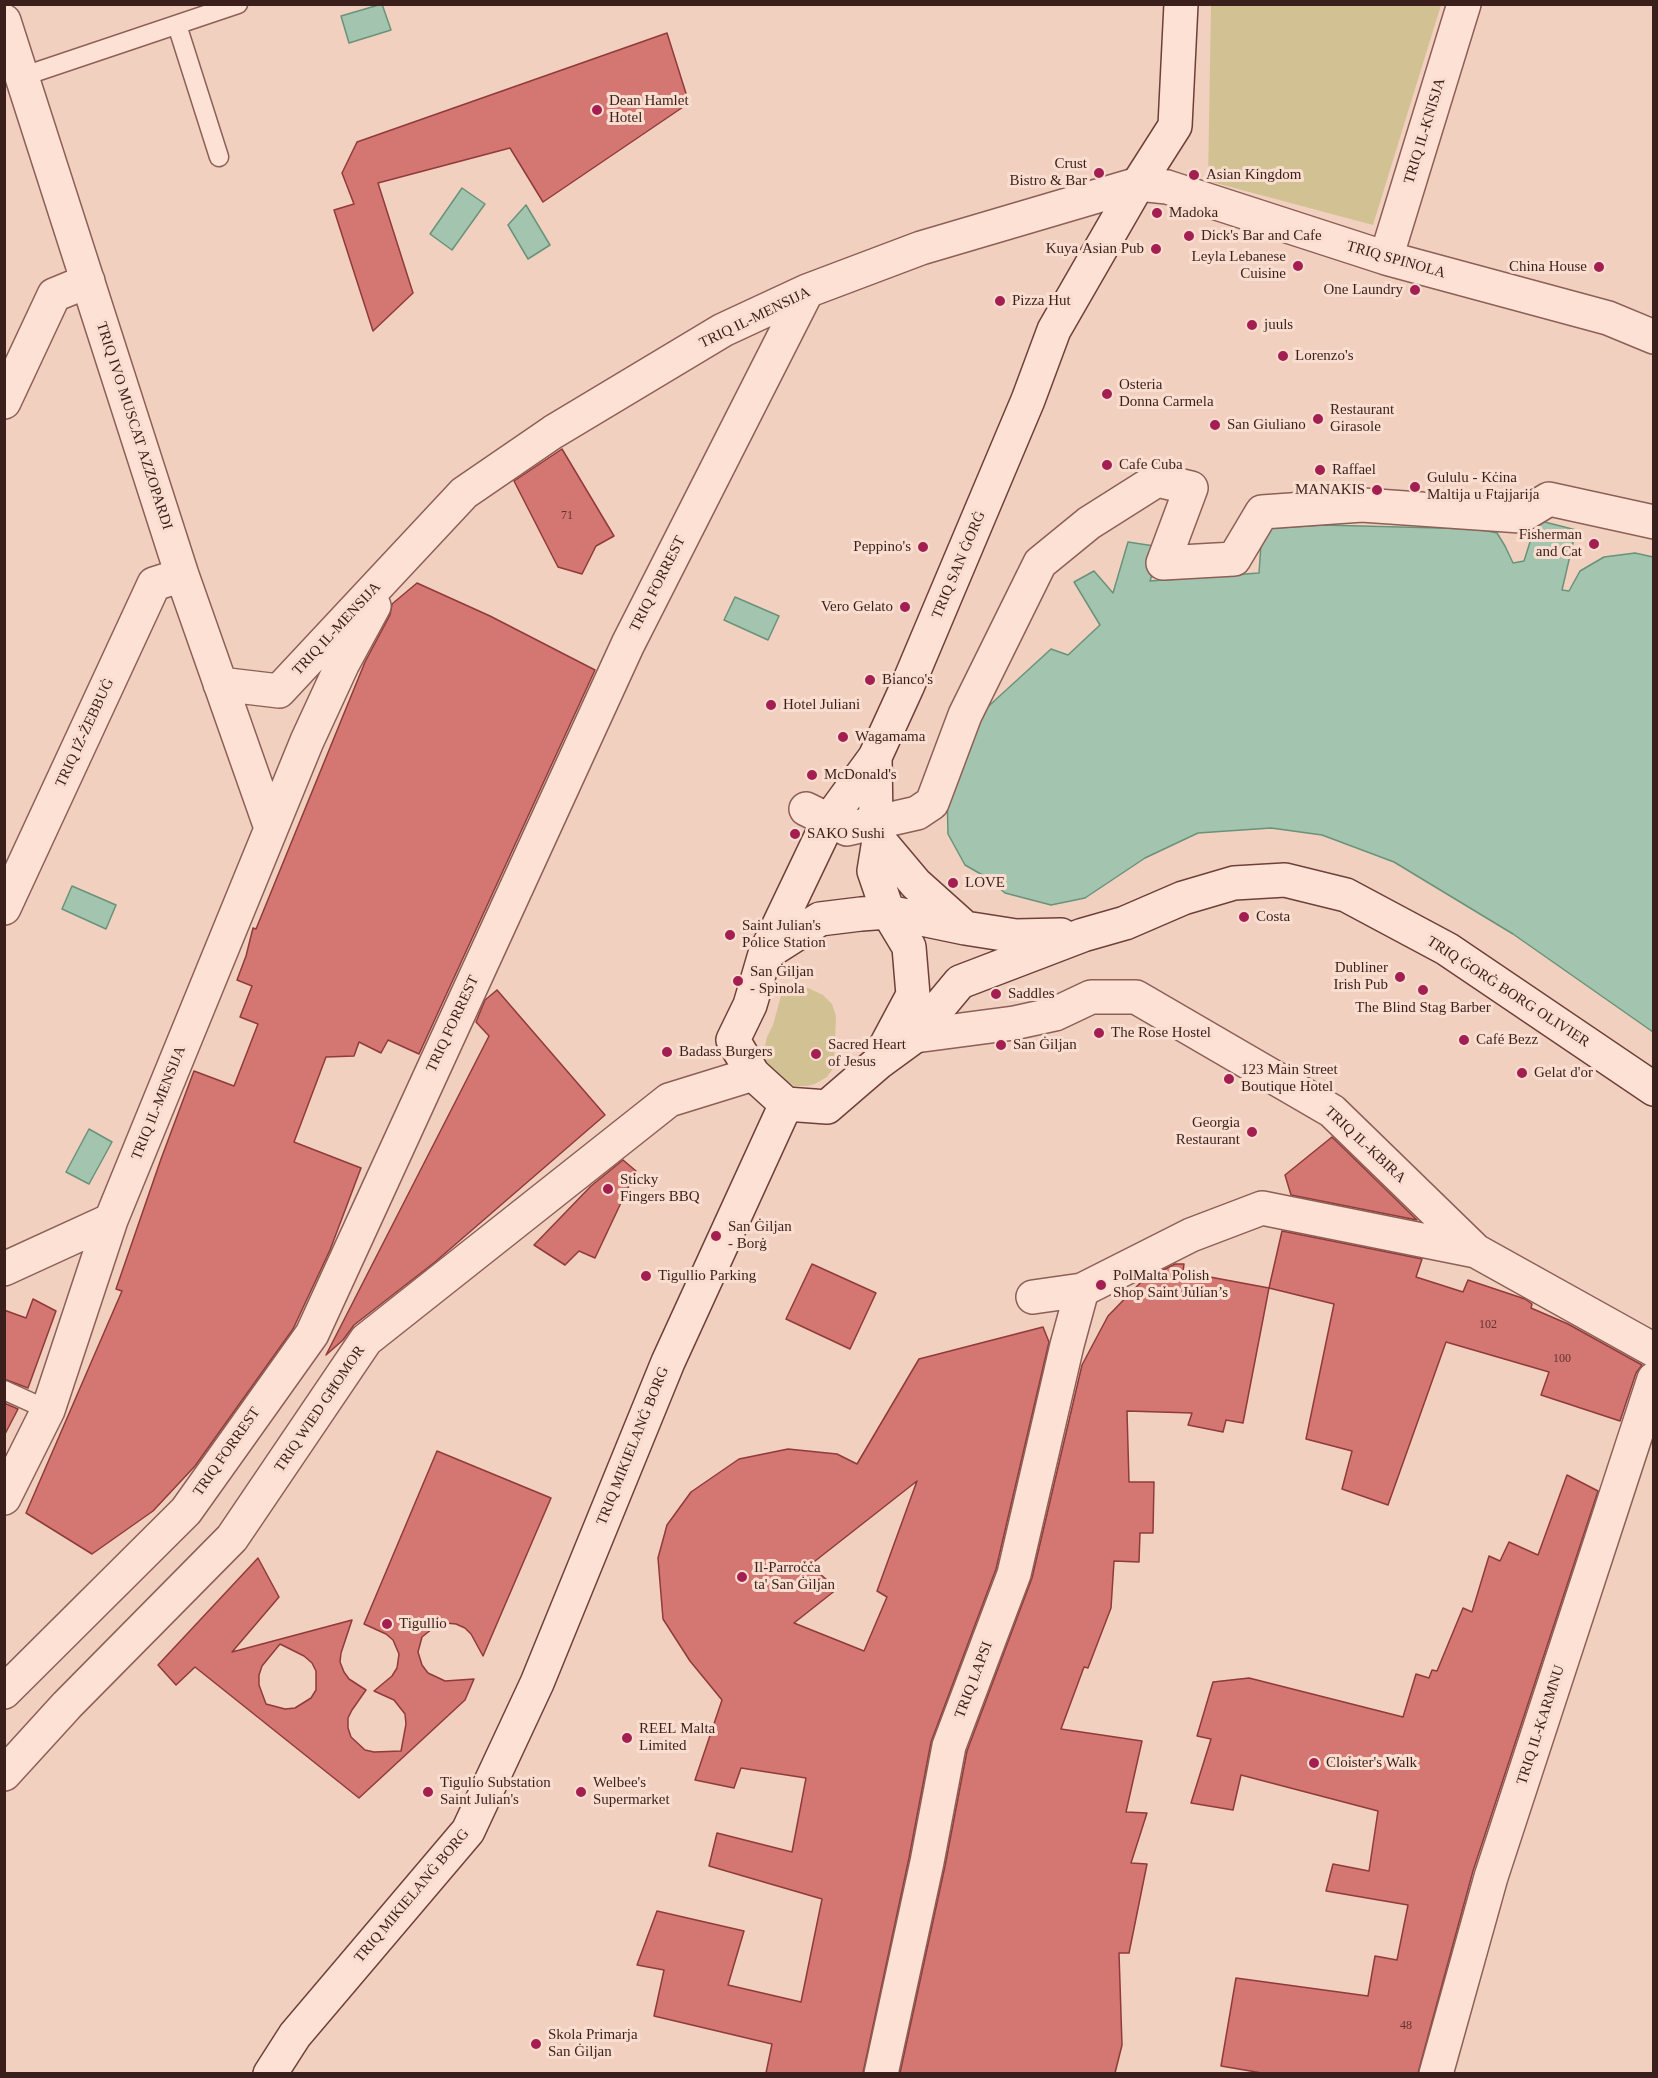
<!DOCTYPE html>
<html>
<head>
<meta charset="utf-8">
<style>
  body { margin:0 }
  #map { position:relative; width:1658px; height:2078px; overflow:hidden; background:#f2d0c0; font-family:Georgia,serif }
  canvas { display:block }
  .frame { position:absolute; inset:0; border:6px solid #3b1f1c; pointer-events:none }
</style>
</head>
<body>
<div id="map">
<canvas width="1658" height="2078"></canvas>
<div class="frame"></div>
</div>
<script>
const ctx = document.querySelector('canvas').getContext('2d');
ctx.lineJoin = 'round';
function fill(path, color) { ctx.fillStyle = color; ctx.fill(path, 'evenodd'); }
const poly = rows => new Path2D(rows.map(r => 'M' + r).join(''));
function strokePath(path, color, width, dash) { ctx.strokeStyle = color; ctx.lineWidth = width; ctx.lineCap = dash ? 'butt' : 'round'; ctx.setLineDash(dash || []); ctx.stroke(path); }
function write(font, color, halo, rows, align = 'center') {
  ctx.font = font + ' Georgia,serif'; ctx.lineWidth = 6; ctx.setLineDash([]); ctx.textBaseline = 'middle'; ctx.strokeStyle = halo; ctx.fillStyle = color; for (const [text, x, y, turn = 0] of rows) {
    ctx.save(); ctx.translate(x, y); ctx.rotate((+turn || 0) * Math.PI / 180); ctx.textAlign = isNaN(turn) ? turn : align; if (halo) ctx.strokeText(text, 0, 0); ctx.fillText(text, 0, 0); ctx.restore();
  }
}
const green = poly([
  [1211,5,1441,5,1373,225,1208,181],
  [795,988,808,988,823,995,832,1004,836,1016,834,1067,827,1077,815,1084,807,1086,795,1086,782,1081,773,1073,767,1062,764,1050,767,1037,773,1025,782,992]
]);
const water = poly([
  [382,4,391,30,349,43,341,16,382,4],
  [462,188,485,204,452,250,430,234,462,188],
  [526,205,550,245,528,259,508,225,526,205],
  [1537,520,1576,530,1562,590,1569,591,1580,571,1604,557,1635,553,1653,557,1653,1032,1513,934,1394,862,1322,835,1271,828,1198,833,1145,858,1085,898,1051,905,1005,893,986,877,965,865,948,834,947,792,980,714,1051,649,1068,655,1100,625,1074,582,1094,571,1113,593,1128,542,1161,547,1150,581,1259,573,1262,529,1322,525,1478,529,1497,533,1505,546,1513,563,1524,561,1537,520],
  [735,597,779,616,768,640,724,620,735,597],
  [72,886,116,905,106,929,62,909,72,886],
  [89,1129,112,1142,89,1184,66,1172,89,1129]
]);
const building = poly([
  [667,33,689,103,543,202,510,148,378,183,413,293,373,331,334,210,354,204,342,173,357,142,667,33],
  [562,449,614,536,596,546,582,574,558,567,514,481,562,449],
  [417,583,490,616,595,670,419,1054,388,1040,381,1053,359,1042,354,1056,326,1057,294,1142,361,1168,330,1250,293,1329,195,1466,153,1511,92,1554,26,1513,122,1291,116,1289,161,1159,194,1071,234,1086,258,1024,240,1017,252,986,237,980,246,956,253,928,256,929,365,662,390,615,392,604,417,583],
  [497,990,605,1115,435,1262,354,1325,343,1340,326,1355,489,1036,476,1022,485,1000,497,990],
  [1332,1137,1417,1220,1291,1195,1285,1175,1332,1137],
  [623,1160,636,1171,595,1258,579,1251,565,1265,534,1245,591,1186,623,1160],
  [1282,1231,1422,1259,1416,1277,1463,1292,1468,1280,1525,1299,1532,1304,1531,1308,1568,1324,1642,1365,1636,1373,1620,1421,1541,1395,1549,1372,1446,1342,1388,1505,1342,1489,1352,1451,1306,1439,1334,1304,1269,1288,1282,1231],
  [812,1264,876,1293,850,1349,786,1319,812,1264],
  [1175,1264,1184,1264,1183,1272,1269,1288,1243,1423,1226,1420,1223,1432,1188,1425,1192,1413,1127,1411,1129,1482,1154,1482,1153,1533,1140,1533,1139,1562,1114,1561,1111,1608,1088,1668,1084,1667,1061,1729,1142,1741,1126,1812,1147,1813,1131,1863,1147,1864,1129,1953,1119,1953,1122,2045,1115,2073,900,2073,945,1866,967,1751,1032,1578,1082,1365,1108,1316,1143,1280,1175,1264],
  [33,1299,56,1311,28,1388,4,1379,4,1310,26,1318,33,1299],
  [1043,1327,1049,1342,996,1569,931,1742,909,1858,863,2073,766,2073,772,2044,654,2016,664,1970,637,1965,657,1911,744,1931,728,1985,801,2002,822,1899,709,1866,717,1833,792,1852,806,1778,741,1768,734,1788,695,1780,722,1700,690,1661,663,1619,658,1558,667,1525,691,1492,739,1459,788,1449,837,1454,857,1464,919,1359,1043,1327],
  [917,1481,877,1591,887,1597,864,1651,794,1623,837,1589,810,1565,917,1481],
  [4,1403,18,1409,4,1436,4,1403],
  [437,1451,551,1498,483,1656,471,1634,465,1628,456,1624,446,1623,437,1625,422,1637,418,1652,422,1665,428,1673,445,1681,474,1679,465,1700,359,1798,195,1667,176,1685,158,1665,258,1558,279,1597,232,1652,352,1620,341,1653,340,1662,344,1672,349,1679,366,1690,352,1710,348,1718,348,1728,351,1737,365,1750,374,1752,401,1751,406,1724,405,1714,394,1700,374,1691,392,1676,397,1668,399,1654,393,1640,386,1634,364,1624,437,1451],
  [280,1644,304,1656,312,1663,316,1671,316,1690,311,1698,295,1708,285,1709,266,1704,259,1685,259,1675,262,1666,280,1644],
  [1567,1475,1598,1491,1473,1871,1418,2073,1262,2073,1221,2066,1236,1978,1368,1996,1375,1956,1397,1960,1408,1905,1326,1891,1333,1864,1369,1871,1378,1811,1241,1775,1233,1810,1191,1803,1211,1739,1197,1736,1213,1682,1249,1678,1403,1717,1416,1674,1429,1678,1432,1670,1437,1671,1463,1608,1472,1612,1489,1556,1500,1561,1509,1542,1538,1555,1567,1475]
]);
const lane = poly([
  [177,25,219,157],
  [24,76,238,4],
  [4,1390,48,1410]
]);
const street = poly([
  [4,21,182,575,271,828],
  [1386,258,1464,4],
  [4,402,54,295,88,281],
  [220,684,279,691,464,493,553,432,723,330,807,291,921,248,1138,184,1167,187,1386,258,1608,318,1654,337],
  [806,809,847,829,917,813,932,803,965,715,1040,563,1089,523,1157,480,1191,488,1163,563,1234,559,1262,512,1362,505,1521,516,1549,499,1654,522],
  [4,908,154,584,182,575],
  [915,1036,1014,1023,1055,1014,1091,997,1136,997,1332,1111,1476,1251,1654,1350],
  [4,1269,111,1220],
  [1033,1297,1082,1290,1191,1235,1262,1208,1476,1251],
  [4,1498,48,1410,111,1220,307,741,342,665,374,606],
  [4,1692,186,1511,312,1334,628,644,807,291],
  [4,1774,67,1705,232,1538,366,1340,669,1100,753,1074],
  [881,2074,927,1862,949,1746,1014,1574,1067,1345,1082,1290],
  [1436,2074,1491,1877,1654,1379]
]);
const secondary = poly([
  [875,757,876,823,879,840,916,884,964,927],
  [879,840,874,871,888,912,909,947,913,995,882,1053],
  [765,954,820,919,861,914,888,912,965,928,1016,936,1061,935],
  [786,1104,753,1074,733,1040,750,1005,765,954,829,820,875,757,907,687,1028,400,1054,330,1138,184,1175,126,1181,4],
  [786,1104,827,1107,878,1063,915,1036,960,982,1083,935,1125,923,1183,898,1234,883,1285,880,1346,895,1447,949,1654,1089],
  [270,2074,295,2035,468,1831,537,1683,668,1362,786,1104]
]);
const markers = [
  [597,110,6,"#a31f51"],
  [1099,173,6,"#a31f51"],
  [1194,175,6,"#a31f51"],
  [1157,213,6,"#a31f51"],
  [1189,236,6,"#a31f51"],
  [1156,249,6,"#a31f51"],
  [1298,266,6,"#a31f51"],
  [1599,267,6,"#a31f51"],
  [1415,290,6,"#a31f51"],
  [1000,301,6,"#a31f51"],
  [1252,325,6,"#a31f51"],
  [1283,356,6,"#a31f51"],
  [1107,394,6,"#a31f51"],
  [1318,419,6,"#a31f51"],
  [1215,425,6,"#a31f51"],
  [1107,465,6,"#a31f51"],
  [1320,470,6,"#a31f51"],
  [1415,487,6,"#a31f51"],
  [1377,490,6,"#a31f51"],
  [1594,544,6,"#a31f51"],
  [923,547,6,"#a31f51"],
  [905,607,6,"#a31f51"],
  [870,680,6,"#a31f51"],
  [771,705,6,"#a31f51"],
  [843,737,6,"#a31f51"],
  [812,775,6,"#a31f51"],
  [795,834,6,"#a31f51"],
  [953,883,6,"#a31f51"],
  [1244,917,6,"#a31f51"],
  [730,935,6,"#a31f51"],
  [1400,977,6,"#a31f51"],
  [738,981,6,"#a31f51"],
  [1423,990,6,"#a31f51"],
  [996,994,6,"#a31f51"],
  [1099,1033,6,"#a31f51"],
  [1464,1040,6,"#a31f51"],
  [1001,1045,6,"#a31f51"],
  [667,1052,6,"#a31f51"],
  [816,1054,6,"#a31f51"],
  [1522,1073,6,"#a31f51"],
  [1229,1079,6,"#a31f51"],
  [1252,1132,6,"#a31f51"],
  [608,1189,6,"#a31f51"],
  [716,1236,6,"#a31f51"],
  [646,1276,6,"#a31f51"],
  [1101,1285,6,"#a31f51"],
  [742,1577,6,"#a31f51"],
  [387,1624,6,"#a31f51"],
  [627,1738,6,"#a31f51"],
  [1314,1763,6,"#a31f51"],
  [428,1792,6,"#a31f51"],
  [581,1792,6,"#a31f51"],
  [536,2044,6,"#a31f51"]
];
const numberNames = [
  ["71",567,516],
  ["102",1488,1325],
  ["100",1562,1359],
  ["48",1406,2026]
];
const poiNames = [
  ["Dean Hamlet",609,101],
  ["Hotel",609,118],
  ["Crust",1087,164,"right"],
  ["Bistro & Bar",1087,181,"right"],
  ["Asian Kingdom",1206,175],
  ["Madoka",1169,213],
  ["Dick's Bar and Cafe",1201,236],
  ["Kuya Asian Pub",1144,249,"right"],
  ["Leyla Lebanese",1286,257,"right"],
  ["Cuisine",1286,274,"right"],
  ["China House",1587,267,"right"],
  ["One Laundry",1403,290,"right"],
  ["Pizza Hut",1012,301],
  ["juuls",1264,325],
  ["Lorenzo's",1295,356],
  ["Osteria",1119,385],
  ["Donna Carmela",1119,402],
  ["Restaurant",1330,410],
  ["Girasole",1330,427],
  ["San Giuliano",1227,425],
  ["Cafe Cuba",1119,465],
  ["Raffael",1332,470],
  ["Gululu - Kċina",1427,478],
  ["Maltija u Ftajjarija",1427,495],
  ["MANAKIS",1365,490,"right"],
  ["Fisherman",1582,535,"right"],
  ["and Cat",1582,552,"right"],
  ["Peppino's",911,547,"right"],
  ["Vero Gelato",893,607,"right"],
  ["Bianco's",882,680],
  ["Hotel Juliani",783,705],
  ["Wagamama",855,737],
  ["McDonald's",824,775],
  ["SAKO Sushi",807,834],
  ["LOVE",965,883],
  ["Costa",1256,917],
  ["Saint Julian's",742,926],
  ["Police Station",742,943],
  ["Dubliner",1388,968,"right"],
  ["Irish Pub",1388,985,"right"],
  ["San Ġiljan",750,972],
  ["- Spinola",750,989],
  ["Saddles",1008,994],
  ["The Blind Stag Barber",1423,1008,"center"],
  ["The Rose Hostel",1111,1033],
  ["Café Bezz",1476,1040],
  ["Sacred Heart",828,1045],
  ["of Jesus",828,1062],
  ["San Ġiljan",1013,1045],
  ["Badass Burgers",679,1052],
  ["123 Main Street",1241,1070],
  ["Boutique Hotel",1241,1087],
  ["Gelat d'or",1534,1073],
  ["Georgia",1240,1123,"right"],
  ["Restaurant",1240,1140,"right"],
  ["Sticky",620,1180],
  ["Fingers BBQ",620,1197],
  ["San Ġiljan",728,1227],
  ["- Borġ",728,1244],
  ["Tigullio Parking",658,1276],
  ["PolMalta Polish",1113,1276],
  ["Shop Saint Julian’s",1113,1293],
  ["Il-Parroċċa",754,1568],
  ["ta' San Ġiljan",754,1585],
  ["Tigullio",399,1624],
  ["REEL Malta",639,1729],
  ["Limited",639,1746],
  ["Cloister's Walk",1326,1763],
  ["Tigulio Substation",440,1783],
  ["Saint Julian's",440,1800],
  ["Welbee's",593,1783],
  ["Supermarket",593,1800],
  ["Skola Primarja",548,2035],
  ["San Ġiljan",548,2052]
];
const streetNames = [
  ["TRIQ IL-KNISJA",1425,131,-73],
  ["TRIQ SPINOLA",1396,260,16],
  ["TRIQ IL-MENSIJA",755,318,-26],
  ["TRIQ IVO MUSCAT AZZOPARDI",134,426,72],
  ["TRIQ SAN ĠORĠ",959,565,-67],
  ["TRIQ FORREST",658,584,-63],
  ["TRIQ IL-MENSIJA",337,629,-47],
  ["TRIQ IŻ-ŻEBBUĠ",85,733,-65],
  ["TRIQ ĠORĠ BORG OLIVIER",1508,992,33],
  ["TRIQ FORREST",453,1024,-65],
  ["TRIQ IL-MENSIJA",159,1103,-68],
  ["TRIQ IL-KBIRA",1365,1145,43],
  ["TRIQ WIED GĦOMOR",320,1409,-56],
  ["TRIQ MIKIELANĠ BORG",633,1446,-68],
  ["TRIQ FORREST",227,1452,-55],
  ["TRIQ LAPSI",974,1680,-69],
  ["TRIQ IL-KARMNU",1541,1725,-72],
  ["TRIQ MIKIELANĠ BORG",412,1896,-50]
];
fill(green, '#d2c293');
fill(water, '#a3c4ae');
strokePath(water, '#699379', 1.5);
fill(building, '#d47672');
strokePath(building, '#8f3b39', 1.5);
strokePath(lane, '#8d5f56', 21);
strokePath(street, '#8d5f56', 36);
strokePath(secondary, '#6f4039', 36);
strokePath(lane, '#fce1d4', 18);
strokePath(street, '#fce1d4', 33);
strokePath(secondary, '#fce1d4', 33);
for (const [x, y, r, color] of markers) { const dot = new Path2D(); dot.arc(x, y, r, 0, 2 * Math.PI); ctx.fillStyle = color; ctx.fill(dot); strokePath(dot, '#f9ded0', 2); }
write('12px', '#613532', null, numberNames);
write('15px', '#3b1f1c', '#f9ded0', poiNames, 'left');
write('15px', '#3b1f1c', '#f9ded0', streetNames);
</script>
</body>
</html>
